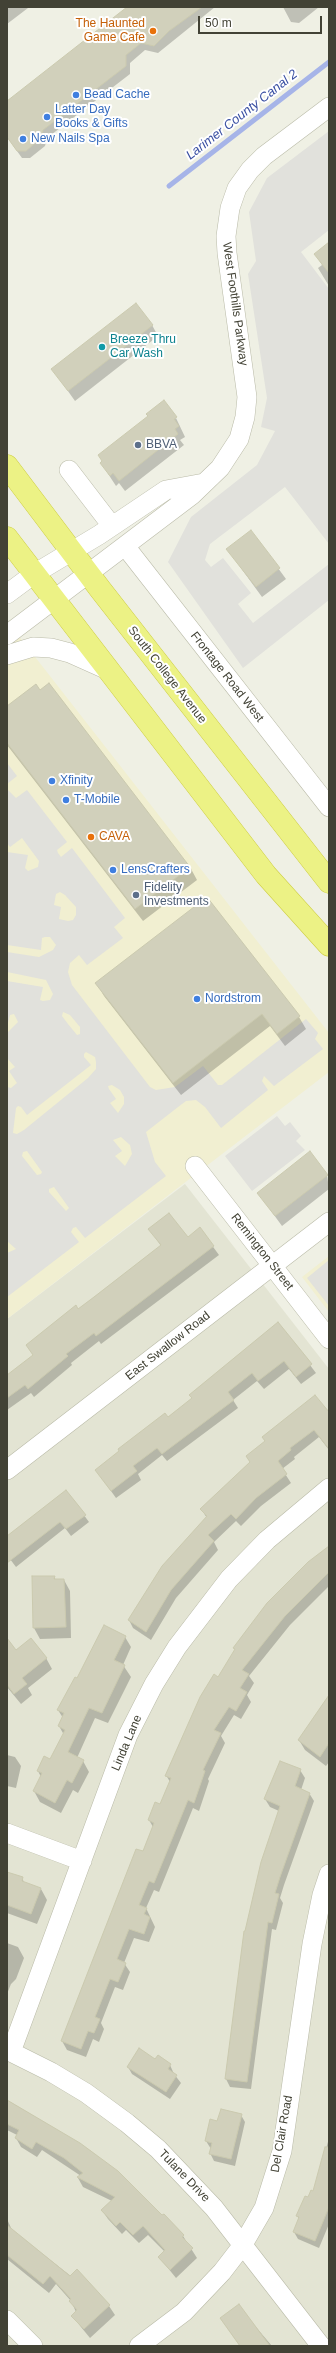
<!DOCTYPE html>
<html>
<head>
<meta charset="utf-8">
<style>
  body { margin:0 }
  #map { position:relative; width:336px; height:2353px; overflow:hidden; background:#eff0e4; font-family:Helvetica,sans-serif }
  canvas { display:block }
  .frame { position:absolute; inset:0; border:8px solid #424235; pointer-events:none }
  .scale { position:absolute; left:198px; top:16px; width:124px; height:18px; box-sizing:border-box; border:2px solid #424235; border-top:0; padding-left:5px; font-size:12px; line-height:14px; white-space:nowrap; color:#424235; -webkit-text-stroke:3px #fff; paint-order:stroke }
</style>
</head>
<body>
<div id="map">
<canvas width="336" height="2353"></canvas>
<div class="frame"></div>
<div class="scale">50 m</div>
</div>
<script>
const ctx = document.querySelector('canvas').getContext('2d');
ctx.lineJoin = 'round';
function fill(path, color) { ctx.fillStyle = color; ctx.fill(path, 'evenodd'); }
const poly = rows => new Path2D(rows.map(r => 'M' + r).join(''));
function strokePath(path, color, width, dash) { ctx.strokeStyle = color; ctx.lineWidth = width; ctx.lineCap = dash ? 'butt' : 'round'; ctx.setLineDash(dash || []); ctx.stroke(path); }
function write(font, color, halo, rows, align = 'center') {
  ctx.font = font + ' Helvetica,sans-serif'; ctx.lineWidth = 4; ctx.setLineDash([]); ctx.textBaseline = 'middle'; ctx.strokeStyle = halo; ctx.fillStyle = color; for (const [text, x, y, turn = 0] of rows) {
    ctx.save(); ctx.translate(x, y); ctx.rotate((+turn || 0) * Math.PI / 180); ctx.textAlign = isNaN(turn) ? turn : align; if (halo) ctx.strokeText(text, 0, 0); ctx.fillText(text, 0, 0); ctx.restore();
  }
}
const residential = poly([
  [185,1184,329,1369,329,2346,7,2346,7,1319]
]);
const commercial = poly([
  [7,621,329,1033,329,1072,7,1319],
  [329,1256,329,1312,302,1277]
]);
const parking = poly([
  [329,131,329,230,301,252,329,289,329,544,285,487,210,544,205,560,211,567,223,558,251,593,238,604,253,623,329,564,329,600,243,668,168,562,191,517,257,465,275,431,261,427,267,398,248,274,256,261,249,212,267,178],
  [7,763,17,776,7,784],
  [7,789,16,798,27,790,67,842,57,850,58,853,61,857,72,848,125,918,114,927,123,938,87,965,79,955,70,963,68,972,72,985,150,1087,156,1090,175,1087,203,1066,218,1085,222,1085,306,1019,318,1033,315,1039,323,1049,274,1086,264,1076,262,1081,268,1090,221,1128,205,1107,196,1100,186,1101,178,1107,146,1132,155,1162,166,1176,85,1238,76,1227,73,1228,71,1232,79,1242,7,1297,7,1253,16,1249,7,1241,7,1087,11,1088,17,1083,9,1071,15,1067,7,1058,7,1033,18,1022,14,1014,10,1015,7,1027,7,981,43,987,40,1000,43,1001,50,1000,53,994,46,980,7,972,7,952,39,957,53,950,56,945,50,937,45,937,42,938,41,950,7,945,7,852,28,855,25,868,28,871,38,867,39,861,22,838,10,847,7,843],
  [60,892,65,895,76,907,76,915,73,920,68,921,59,919,61,907,54,905,56,894],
  [63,1012,70,1015,80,1027,80,1034,77,1035,68,1024,62,1016],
  [86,1052,95,1057,96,1062,96,1069,88,1078,24,1130,17,1134,13,1133,16,1108,18,1106,21,1107,27,1115,91,1065,84,1057,84,1054],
  [112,1085,120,1090,124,1097,124,1104,118,1113,110,1103,116,1099,109,1089,108,1086],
  [121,1137,130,1145,132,1154,125,1166,115,1156,122,1151,113,1140],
  [27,1151,42,1172,41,1174,37,1175,22,1156,23,1152],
  [54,1187,69,1208,66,1211,49,1192,49,1189],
  [277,1116,285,1126,290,1122,301,1136,296,1141,305,1150,252,1191,225,1156],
  [329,1260,329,1306,307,1278]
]);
const shadow = poly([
  [7,7,28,7,28,8,7,24],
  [129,7,215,7,158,53,145,50,130,63,130,74,47,138,45,146,30,158,22,158,7,137,7,102],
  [283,7,319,7,299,23,291,22],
  [329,243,329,286,318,268,322,265,315,254],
  [152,325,158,336,75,401,53,370],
  [176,418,185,437,180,440,184,445,125,491,119,483,116,486,101,463],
  [251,531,286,579,262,597,227,549],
  [7,707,190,867,197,880,143,921,7,745],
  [97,984,299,1017,306,1029,285,1046,270,1026,181,1095,104,996],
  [327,1175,329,1189,282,1226,258,1193],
  [150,1229,188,1238,200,1229,219,1255,101,1344,99,1341,71,1363,72,1365,34,1397,31,1393,7,1410,7,1376,34,1356,27,1345,78,1310,161,1246],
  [278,1323,316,1373,301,1384,289,1369,264,1389,257,1381,233,1400,238,1408,167,1461,162,1455,138,1474,141,1480,116,1498,96,1470,193,1399,190,1395],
  [329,1414,329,1450,319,1437,294,1457,295,1459,282,1469,291,1483,261,1506,241,1526,236,1521,214,1542,218,1550,176,1598,151,1640,133,1628,129,1620,207,1518,201,1509,251,1463,247,1457],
  [66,1491,89,1522,71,1536,65,1528,16,1567,7,1555,7,1537],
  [329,1547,329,1586,290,1625,249,1676,254,1683,247,1695,251,1702,241,1719,234,1715,221,1736,225,1743,208,1779,209,1781,199,1811,193,1808,159,1892,154,1890,146,1908,155,1927,149,1942,134,1938,124,1963,130,1972,123,1990,115,1987,101,2023,104,2029,99,2042,93,2039,86,2057,67,2050,62,2041,143,1852,153,1827,149,1820,161,1805,170,1782,166,1775,236,1650,234,1648],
  [33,1577,54,1577,56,1580,64,1580,70,1591,71,1638,40,1639,34,1628],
  [125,1637,131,1647,123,1665,131,1677,108,1723,95,1718,77,1758,83,1761,89,1772,78,1793,73,1790,61,1813,40,1802,34,1791,41,1777,38,1771,50,1761,64,1735,59,1726,63,1718,58,1710,78,1679],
  [16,1651,46,1658,52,1669,28,1688,32,1695,21,1704,7,1687,7,1652],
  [329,1710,329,1762,326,1766,305,1750,299,1740],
  [7,1755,15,1757,21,1766,16,1788,7,1786],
  [300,1770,305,1778,301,1790,309,1793,314,1801,284,1885,280,1898,283,1903,276,1930,272,1929,251,2089,230,2087,226,2079,246,1932,279,1811,270,1807,265,1799],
  [7,1873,22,1878,25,1884,41,1889,47,1900,37,1924,7,1913],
  [7,1943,18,1947,24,1958,16,1979,11,1984,7,1994],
  [155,2060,170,2065,174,2074,181,2083,170,2099,132,2074,128,2067],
  [7,2100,91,2151,183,2236,197,2258,176,2278,159,2257,165,2252,148,2235,139,2243,126,2230,122,2234,108,2219,102,2210,112,2201,83,2187,78,2178,81,2176,42,2150,37,2157,21,2147,16,2138,17,2135,7,2130],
  [241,2115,245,2122,235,2166,214,2161,210,2153,211,2149,206,2141,218,2122],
  [329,2138,329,2224,319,2248,298,2239,294,2232,299,2219,297,2216,314,2192],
  [7,2219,12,2230,109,2306,115,2315,90,2338,72,2316,76,2312,71,2301,56,2284,49,2293,7,2259],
  [238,2306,272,2346,240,2346,221,2319]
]);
const stream = poly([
  [169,186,329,62]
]);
const building = poly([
  [127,7,202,7,169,31,154,46,141,43,126,55,126,66,43,130,41,138,26,151,17,151,7,137,7,101,127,7],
  [329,242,329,273,314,254,329,242],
  [136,303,153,325,68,391,51,369,136,303],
  [164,400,177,417,174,419,179,426,175,429,178,434,119,481,113,473,110,476,100,463,102,461,98,455,148,416,146,414,164,400],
  [251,530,280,568,256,587,226,549,251,530],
  [49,683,190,867,135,909,7,743,7,706,36,684,40,690,49,683],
  [207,897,300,1016,277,1034,262,1014,173,1083,95,983,207,897],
  [310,1151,328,1175,275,1216,257,1193,310,1151],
  [169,1213,188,1237,200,1227,214,1246,96,1336,94,1333,66,1354,68,1356,28,1389,25,1385,7,1398,7,1375,33,1355,26,1345,76,1305,78,1309,94,1297,161,1245,148,1229,169,1213],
  [278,1322,312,1364,296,1377,284,1361,258,1381,252,1373,228,1392,234,1400,162,1454,157,1448,133,1466,137,1471,111,1491,95,1470,119,1451,118,1449,165,1413,168,1417,192,1398,189,1395,278,1322],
  [315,1395,329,1412,329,1449,314,1430,290,1448,291,1450,278,1461,287,1474,256,1498,236,1519,231,1514,208,1535,214,1541,171,1590,146,1632,128,1620,162,1566,207,1516,200,1509,250,1462,246,1456,265,1441,262,1437,315,1395],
  [66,1490,86,1515,66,1529,60,1522,7,1563,7,1536,66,1490],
  [329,1546,329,1572,285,1616,242,1670,249,1674,240,1688,247,1692,236,1711,229,1707,214,1730,221,1733,203,1770,205,1771,194,1803,188,1800,154,1883,149,1881,139,1905,147,1908,144,1914,150,1917,144,1934,129,1929,117,1959,126,1963,118,1982,110,1979,95,2017,100,2019,94,2033,88,2031,81,2049,61,2041,136,1849,143,1851,154,1823,148,1820,155,1802,160,1804,171,1778,165,1776,200,1697,214,1674,218,1677,235,1649,233,1648,267,1603,308,1562,329,1546],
  [32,1576,55,1576,54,1579,64,1579,66,1627,33,1628,32,1576],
  [104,1625,126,1636,114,1660,125,1665,102,1713,89,1708,68,1752,84,1760,72,1783,67,1780,55,1803,33,1791,42,1773,37,1771,44,1756,50,1759,65,1730,58,1726,64,1713,57,1710,75,1677,77,1678,104,1625],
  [7,1638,16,1650,31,1638,47,1658,22,1678,27,1684,14,1694,7,1685,7,1638],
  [329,1695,329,1743,320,1757,298,1740,329,1695],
  [280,1761,301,1769,295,1786,310,1793,280,1877,275,1893,279,1894,272,1923,268,1922,247,2082,225,2079,244,1931,245,1931,261,1862,280,1806,264,1799,280,1761],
  [7,1872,23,1877,22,1881,41,1888,31,1914,7,1905,7,1872],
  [139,2048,155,2059,158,2055,171,2064,168,2069,177,2075,166,2092,127,2067,139,2048],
  [7,2100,80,2143,118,2171,162,2215,164,2214,184,2235,182,2237,193,2248,170,2270,158,2257,165,2250,143,2226,133,2235,120,2222,116,2226,101,2210,115,2197,77,2177,83,2173,64,2158,36,2142,32,2149,15,2138,19,2130,7,2124,7,2100],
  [221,2109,242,2114,231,2159,209,2154,212,2143,205,2141,210,2119,217,2121,221,2109],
  [325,2147,329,2147,329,2207,315,2241,293,2232,299,2217,296,2216,305,2196,308,2197,311,2190,313,2191,325,2147],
  [7,2225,70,2276,77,2269,110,2305,84,2329,71,2316,77,2310,69,2301,71,2299,50,2276,43,2284,7,2255,7,2225],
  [239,2304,270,2346,240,2346,220,2318,239,2304]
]);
const minor = poly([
  [69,470,112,526],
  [125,546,329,807],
  [7,594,34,574,99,535,166,490,204,483],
  [7,635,192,495,220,468,239,439,245,417,247,397,227,253,226,236,230,208,237,188,250,170,264,156,329,107],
  [7,655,33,647,51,648,70,653,108,670],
  [195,1166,329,1339],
  [7,1470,329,1222],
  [7,1833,82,1861],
  [7,2050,51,2072,86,2093,127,2123,158,2149,214,2208,321,2346],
  [11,2052,128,1735,154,1684,177,1647,229,1579,267,1540,329,1488],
  [7,2320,33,2346],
  [139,2346,184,2312,222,2272,242,2246,264,2208,282,2151,312,1944,322,1895,329,1874]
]);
const trunk = poly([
  [7,466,100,589,329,882],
  [7,538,266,875,329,945]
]);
const markers = [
  [153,31,4,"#e8710a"],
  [76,95,4,"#3f7fe0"],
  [47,117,4,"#3f7fe0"],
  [23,139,4,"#3f7fe0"],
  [102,347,4,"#0f9aa8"],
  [138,445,4,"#5c6f8a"],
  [52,781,4,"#3f7fe0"],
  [66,800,4,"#3f7fe0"],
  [91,837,4,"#e8710a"],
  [113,870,4,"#3f7fe0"],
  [136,895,4,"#5c6f8a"],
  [197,999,4,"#3f7fe0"]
];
const foodNames = [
  ["The Haunted",145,24],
  ["Game Cafe",145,38],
  ["CAVA",99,837,"left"]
];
const shopNames = [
  ["Bead Cache",84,95],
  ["Latter Day",55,110],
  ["Books & Gifts",55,124],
  ["New Nails Spa",31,139],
  ["Xfinity",60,781],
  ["T-Mobile",74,800],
  ["LensCrafters",121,870],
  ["Nordstrom",205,999]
];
const streetNames = [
  ["West Foothills Parkway",235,304,82],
  ["South College Avenue",167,675,52],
  ["Frontage Road West",227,677,52],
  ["Remington Street",262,1252,52],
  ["East Swallow Road",168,1346,-38],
  ["Linda Lane",127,1743,-67],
  ["Del Clair Road",282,2134,-80],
  ["Tulane Drive",184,2176,46]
];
const cultureNames = [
  ["Breeze Thru",110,340],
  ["Car Wash",110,354]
];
const serviceNames = [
  ["BBVA",146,445],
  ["Fidelity",144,888],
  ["Investments",144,902]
];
const waterNames = [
  ["Larimer County Canal 2",242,115,-38]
];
fill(residential, '#e3e4d3');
fill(commercial, '#f1efd1');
fill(parking, '#e1e1dc');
fill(shadow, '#0003');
strokePath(stream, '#a6b4e8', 5);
fill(building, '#d1d0bb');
strokePath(building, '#cbcaaf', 1);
strokePath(minor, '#babba8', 20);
strokePath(trunk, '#cdcd42', 23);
strokePath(minor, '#fff', 19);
strokePath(trunk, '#ecf285', 22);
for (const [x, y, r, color] of markers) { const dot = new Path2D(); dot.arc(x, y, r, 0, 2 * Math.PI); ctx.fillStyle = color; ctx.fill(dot); strokePath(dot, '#fff', 1.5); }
write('12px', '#c56008', '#fff', foodNames, 'right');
write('12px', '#366cbe', '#fff', shopNames, 'left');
write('12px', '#424235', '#fff', streetNames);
write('12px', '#0d838f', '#fff', cultureNames, 'left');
write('12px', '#4e5e75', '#fff', serviceNames, 'left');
write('italic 13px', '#394fa2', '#fff', waterNames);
</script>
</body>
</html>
